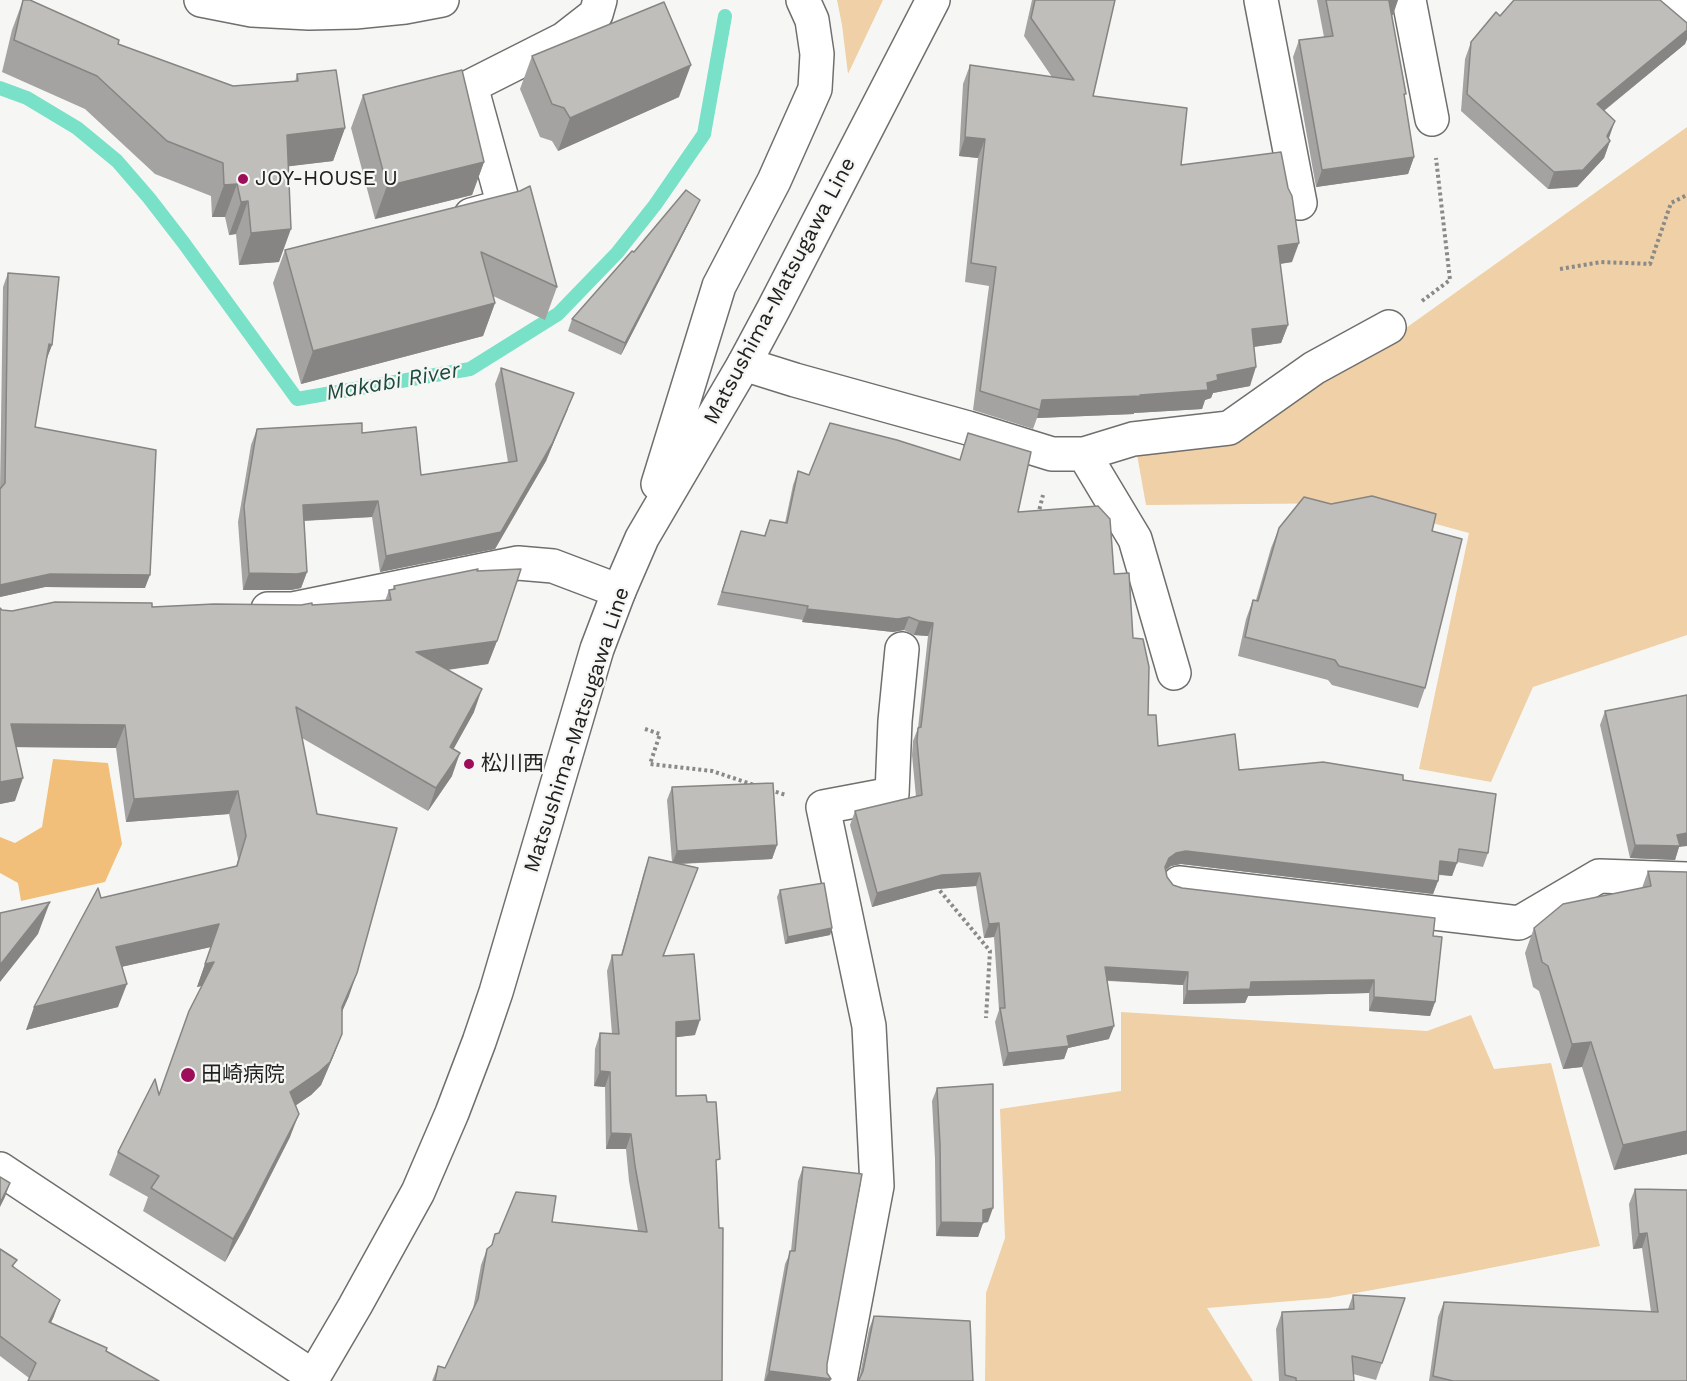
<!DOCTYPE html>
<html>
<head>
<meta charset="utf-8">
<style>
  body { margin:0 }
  canvas { display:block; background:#f6f7f4 }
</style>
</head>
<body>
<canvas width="1687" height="1381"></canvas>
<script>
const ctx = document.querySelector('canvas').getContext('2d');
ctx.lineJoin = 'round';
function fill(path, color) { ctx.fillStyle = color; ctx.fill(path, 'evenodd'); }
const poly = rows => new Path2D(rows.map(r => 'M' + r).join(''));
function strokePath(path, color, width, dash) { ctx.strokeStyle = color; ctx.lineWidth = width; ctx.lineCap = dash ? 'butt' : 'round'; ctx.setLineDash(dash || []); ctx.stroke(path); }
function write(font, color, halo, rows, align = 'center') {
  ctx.font = font + ' "Work Sans","Noto Sans JP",sans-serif'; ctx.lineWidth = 4.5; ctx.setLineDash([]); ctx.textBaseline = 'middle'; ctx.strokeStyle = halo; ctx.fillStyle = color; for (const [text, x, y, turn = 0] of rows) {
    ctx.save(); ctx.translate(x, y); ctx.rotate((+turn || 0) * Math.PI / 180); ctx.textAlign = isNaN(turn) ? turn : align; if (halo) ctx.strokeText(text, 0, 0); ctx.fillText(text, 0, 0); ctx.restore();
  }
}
const green = poly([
  [837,0,883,0,848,74,842,25],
  [1687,127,1687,635,1533,687,1491,782,1419,769,1469,533,1359,503,1146,505,1136,449,1317,378,1392,338],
  [1121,1012,1427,1031,1471,1015,1494,1069,1551,1063,1600,1246,1455,1275,1328,1298,1207,1308,1253,1381,985,1381,986,1293,1005,1238,1000,1109,1121,1091]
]);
const forest = poly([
  [53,759,108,763,122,844,105,882,21,901,18,883,0,873,0,837,15,843,42,827]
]);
const stream = poly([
  [0,88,27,98,77,128,117,161,149,198,183,242,297,399,470,369,558,314,617,253,655,205,704,134,725,16]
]);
const path = poly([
  [1560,269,1601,262,1650,264,1671,203,1687,195],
  [1422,301,1450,280,1436,158],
  [1038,515,1043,495],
  [645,729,660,734,650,764,712,771,754,785],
  [770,790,786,795],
  [936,886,990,951,986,1018]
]);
const street = poly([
  [1261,0,1300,203],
  [1409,0,1432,119],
  [1663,0,1687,21],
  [471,215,504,206,471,86,564,39,596,14,600,0],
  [744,364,795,380,968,428,1052,454,1084,454,1133,439,1229,428,1314,368,1389,327],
  [1084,454,1135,539,1174,673],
  [268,609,293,609,518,563,553,566,619,591],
  [1179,883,1519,923,1599,876,1687,879],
  [0,1169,314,1377],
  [840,1381,877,1186,869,1026,823,807,892,794,895,721,902,649]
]);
const secondary = poly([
  [658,484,719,286,774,181,815,89,817,54,812,20,803,0],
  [311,1381,355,1306,418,1192,452,1113,479,1042,496,992,597,649,619,591,642,538,744,364,774,308,933,0]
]);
const primary = poly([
  [201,0,252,10,309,13,355,12,405,7,442,0]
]);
const wall = poly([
  [23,0,118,44,233,86,295,82,297,74,345,128,333,161,289,166,279,262,239,265,236,234,229,235,225,217,212,217,211,196,155,174,85,109,2,72,12,30],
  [1032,0,1115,0,1093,96,1181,165,1292,262,1280,264,1288,325,1281,343,1254,347,1250,386,1213,393,1211,398,1205,400,1202,409,1134,413,1134,414,1037,418,1033,429,973,410,989,286,965,282,978,158,959,156,963,84,970,65,1052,77,1024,36],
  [1317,0,1398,0,1392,15,1414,157,1408,174,1316,187,1293,57,1299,40,1324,37],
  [1500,16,1687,23,1687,39,1685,44,1604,111,1608,139,1610,141,1604,158,1577,187,1548,189,1461,111,1465,59,1471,42],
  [532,56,679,97,558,151,552,141,540,137,520,89],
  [363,95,484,162,472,195,375,219,351,128],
  [520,191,557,287,545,320,493,296,495,303,483,336,301,384,273,283,285,250],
  [700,200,695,211,621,355,568,331,572,319,634,252],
  [8,273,52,345,47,358,46,358,35,427,145,588,45,587,0,597,0,489,3,287],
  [501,368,568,409,546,461,495,549,380,572,372,517,304,521,307,572,301,588,291,590,243,590,238,522,251,445,257,429,362,433,421,475,508,462,495,384],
  [968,433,1018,512,1114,574,1133,638,1148,715,1158,746,1239,770,1403,780,1488,853,1483,867,1457,862,1452,876,1439,875,1438,881,1433,894,1181,864,1171,866,1166,870,1167,877,1173,885,1182,888,1433,936,1435,1002,1430,1016,1369,1011,1369,993,1248,996,1245,1003,1183,1004,1183,985,1108,981,1109,1039,1068,1048,1064,1059,1003,1066,995,1022,999,1010,994,937,984,938,976,886,937,889,872,907,850,825,855,811,916,797,912,755,913,741,918,728,928,636,914,635,904,630,893,632,802,622,803,620,717,605,741,531,764,536,770,520,785,523,793,485,798,471,809,475,960,460],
  [1279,528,1432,531,1425,688,1418,708,1332,685,1328,680,1238,656,1246,619,1253,600,1256,600,1271,548],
  [477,571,497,641,488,664,448,670,474,712,453,749,452,776,428,811,302,738,349,996,342,1011,342,1034,333,1057,321,1085,311,1095,295,1105,290,1137,242,1232,225,1262,143,1211,148,1197,109,1175,118,1152,159,1095,202,986,197,987,211,947,121,967,118,1007,26,1030,101,898,236,867,238,859,229,814,126,822,116,748,16,747,15,801,0,804,0,608,2,610,12,611,312,605,385,601,389,590,393,589,394,586],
  [1605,711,1679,847,1675,860,1630,858,1600,725],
  [672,787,777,845,772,859,681,864,664,956,695,1035,676,1037,676,1096,717,1167,722,1381,432,1381,438,1366,445,1368,473,1309,481,1265,487,1249,491,1247,495,1234,552,1222,638,1231,629,1181,626,1149,606,1149,605,1087,594,1086,595,1049,600,1033,612,1034,607,971,612,955,621,955,644,872,649,857,672,862,667,800],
  [1648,871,1687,872,1687,1154,1614,1170,1582,1067,1563,1069,1539,991,1533,987,1525,953,1534,928,1642,888],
  [780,890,832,928,830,935,785,944,777,897],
  [937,1088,988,1222,983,1223,978,1237,936,1236,935,1159,932,1101],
  [803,1167,827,1373,831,1379,830,1381,764,1381,785,1264,791,1251,798,1181],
  [1635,1189,1687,1190,1687,1381,1429,1381,1438,1317,1444,1302,1651,1312,1642,1248,1633,1249,1629,1204],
  [0,1249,54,1316,51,1323,107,1348,29,1378,0,1356],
  [1353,1295,1405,1298,1376,1380,1353,1374,1354,1381,1279,1381,1276,1329,1282,1312,1348,1309],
  [874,1316,973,1381,859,1380,869,1329]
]);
const shadedWall = poly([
  [1392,0,1398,0,1393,15,1383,18,1389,1],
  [1687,30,1687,39,1685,44,1591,121,1597,104],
  [691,65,679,97,558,151,570,118],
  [1615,121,1609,138,1602,150,1610,141,1604,158,1577,187,1548,189,1554,172,1607,136],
  [345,128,333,161,275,168,287,135],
  [965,137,985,139,978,158,959,156],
  [1414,157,1408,174,1316,187,1322,170],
  [484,162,472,195,375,219,387,186],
  [237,184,225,217,212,217,224,185],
  [700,200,695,211,621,355,625,343],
  [248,201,236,234,229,235,241,202],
  [291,229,279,262,239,265,251,233],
  [1299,243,1292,262,1272,265,1278,246],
  [495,303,483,336,301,384,313,351],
  [1288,325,1281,343,1245,348,1252,329],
  [49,344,52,345,47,358,44,357],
  [1256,367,1250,386,1213,393,1211,398,1205,400,1202,409,1134,413,1134,414,1037,418,1042,400,1140,395,1217,375],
  [574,393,546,461,495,549,380,572,386,556,501,532],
  [378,501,372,517,297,521,303,505],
  [307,572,301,588,291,590,243,590,249,573],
  [50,574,150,575,145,588,45,587,0,597,0,585],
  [807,609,909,617,904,630,893,632,802,622],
  [919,621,933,623,928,636,914,635],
  [497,641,488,664,408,675,416,652],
  [482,689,474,712,442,770,450,747],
  [11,724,125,725,116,748,3,747],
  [460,753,452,776,428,811,436,788],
  [23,778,15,801,0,804,0,782],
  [238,791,229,814,126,822,134,799],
  [1687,833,1687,846,1679,847,1675,860,1630,858,1635,845],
  [777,845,772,859,672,864,677,851],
  [1186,851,1438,881,1433,894,1181,864,1171,866,1164,871,1161,880,1169,858,1176,853],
  [1440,861,1457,863,1452,876,1435,874],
  [980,873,976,886,937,889,872,907,877,893,942,875],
  [50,902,38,934,0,982,0,965],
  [999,923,994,937,984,938,989,924],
  [219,924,211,947,107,970,116,947],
  [832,928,830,935,785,944,788,937],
  [214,962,205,985,197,987,205,964],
  [1105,967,1188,972,1183,985,1101,980],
  [357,973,349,996,334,1030,342,1007],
  [1374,980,1369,993,1248,996,1245,1003,1183,1004,1187,991,1251,982],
  [127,984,118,1007,26,1030,34,1007],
  [1374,997,1435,1002,1430,1016,1369,1011],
  [700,1020,695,1035,670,1038,676,1022],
  [1114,1026,1109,1039,1068,1048,1064,1059,1003,1066,1008,1053,1067,1036],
  [342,1034,333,1057,321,1085,311,1095,282,1115,290,1092],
  [1591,1042,1582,1067,1563,1069,1572,1044],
  [600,1071,610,1072,605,1087,594,1086],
  [299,1114,290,1137,242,1232,225,1262,233,1239],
  [1687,1131,1687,1154,1614,1170,1623,1145],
  [611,1133,631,1134,626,1149,606,1149],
  [10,1183,5,1197,0,1207,0,1203],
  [993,1208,988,1222,982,1223,983,1223,978,1237,936,1236,941,1222,983,1210],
  [1647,1233,1642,1248,1633,1249,1639,1234],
  [60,1300,54,1316,43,1338,49,1322],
  [769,1371,831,1379,830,1381,765,1381]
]);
const building = poly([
  [23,0,30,0,119,40,118,44,233,86,298,81,297,74,336,70,345,128,287,135,291,229,251,233,248,201,241,202,237,184,224,185,223,163,167,141,97,76,14,40,23,0],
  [1035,0,1115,0,1093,96,1187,108,1181,165,1281,152,1288,188,1292,196,1299,243,1278,246,1288,325,1252,329,1256,367,1217,375,1218,380,1207,383,1208,390,1140,395,1141,396,1042,400,1040,410,980,391,996,267,971,263,985,139,965,137,970,65,1074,80,1031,18,1035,0],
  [1326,0,1392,0,1389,1,1406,94,1404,94,1414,157,1322,170,1299,40,1333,36,1326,0],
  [1514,0,1660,0,1687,23,1687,30,1597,104,1615,121,1607,136,1610,141,1583,170,1554,172,1467,94,1471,42,1496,12,1500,16,1514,0],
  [664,2,691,65,570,118,564,108,552,104,532,56,664,2],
  [462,70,484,162,387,186,363,95,462,70],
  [530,186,557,287,481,252,495,303,313,351,285,250,520,191,530,186],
  [686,190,700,200,625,343,572,319,632,251,634,252,686,190],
  [8,273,59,277,52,345,49,344,35,427,156,450,150,575,50,574,0,585,0,489,5,483,8,273],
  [501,368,574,393,552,444,501,532,386,556,378,501,303,505,307,572,297,574,249,573,244,506,257,429,362,423,362,433,416,427,421,475,517,461,501,368],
  [830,423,897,440,960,460,968,433,1031,452,1018,512,1098,506,1110,519,1114,574,1129,573,1133,638,1143,639,1149,667,1148,715,1156,715,1158,746,1235,734,1239,770,1323,762,1403,775,1403,780,1496,794,1488,853,1459,849,1457,863,1440,861,1438,881,1186,851,1176,853,1169,858,1165,867,1167,877,1173,885,1182,888,1435,918,1433,936,1442,937,1435,1002,1374,997,1374,980,1251,982,1250,989,1187,991,1188,972,1105,967,1114,1026,1067,1036,1069,1046,1008,1053,1000,1008,1005,1008,999,923,989,924,980,873,942,875,877,893,855,811,922,795,917,741,918,728,921,727,933,623,919,621,909,617,898,619,807,609,808,606,722,592,741,531,765,536,770,520,787,523,798,471,809,475,830,423],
  [1372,496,1436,514,1432,531,1462,539,1425,688,1339,666,1335,660,1245,637,1253,600,1258,601,1279,528,1304,497,1331,504,1372,496],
  [478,569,477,571,521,569,497,641,416,652,482,689,450,747,460,753,436,788,296,707,317,814,397,828,357,973,342,1007,342,1034,330,1062,319,1072,290,1092,299,1114,250,1209,233,1239,151,1188,159,1176,118,1152,155,1079,159,1095,189,1011,214,962,205,964,219,924,116,947,127,984,34,1007,98,888,101,898,237,866,246,836,238,791,134,799,125,725,11,724,23,778,0,782,0,608,2,610,12,611,55,602,152,603,152,607,214,604,301,605,312,603,312,605,391,600,389,590,395,589,394,586,478,569],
  [1687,695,1687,833,1677,835,1680,846,1635,845,1605,711,1687,695],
  [773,783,777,845,677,851,672,787,773,783],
  [649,857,698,868,663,956,694,954,700,1020,676,1022,676,1096,706,1095,707,1102,716,1102,720,1159,716,1160,719,1228,723,1228,722,1381,435,1381,438,1366,445,1368,478,1299,487,1249,492,1245,495,1234,499,1233,516,1192,556,1196,552,1222,647,1232,635,1166,631,1134,611,1133,610,1072,600,1071,600,1033,619,1034,612,955,622,955,649,857],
  [1648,871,1687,872,1687,1131,1623,1145,1591,1042,1572,1044,1548,966,1542,962,1534,928,1563,904,1651,886,1648,871],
  [824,883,832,928,788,937,780,890,824,883],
  [50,902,0,965,0,913,50,902],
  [993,1084,993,1208,983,1210,983,1223,941,1222,940,1145,937,1088,993,1084],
  [803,1167,862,1174,827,1364,827,1373,831,1379,769,1371,790,1251,795,1251,803,1167],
  [0,1177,10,1183,0,1203,0,1177],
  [1635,1189,1687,1190,1687,1381,1453,1381,1433,1376,1444,1302,1658,1312,1647,1233,1639,1234,1635,1189],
  [0,1249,17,1260,12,1266,60,1300,49,1322,107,1348,106,1351,159,1381,28,1381,36,1363,0,1336,0,1249],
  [1353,1295,1405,1298,1382,1363,1352,1356,1354,1381,1296,1381,1296,1378,1285,1375,1282,1312,1354,1309,1353,1295],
  [874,1316,970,1321,973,1381,858,1381,859,1380,863,1371,874,1316]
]);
const markers = [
  [243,179,6,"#9d0d59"],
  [469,764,6,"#9d0d59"],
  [188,1075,8,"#9d0d59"]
];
const poiNames = [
  ["JOY-HOUSE U",255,179],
  ["松川西",481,764],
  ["田崎病院",201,1075]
];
const streetNames = [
  ["Matsushima-Matsugawa Line",780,291,-62],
  ["Matsushima-Matsugawa Line",577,730,-72]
];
const waterNames = [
  ["Makabi River",393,382,-10]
];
fill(green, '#f0d0a7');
fill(forest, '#f2bf7a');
strokePath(stream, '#79e1c8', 14);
strokePath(street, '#6f706d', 36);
strokePath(secondary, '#6f706d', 36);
strokePath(primary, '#6f706d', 36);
strokePath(path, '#8a8b88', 4, [3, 3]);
strokePath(street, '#fff', 33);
strokePath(secondary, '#fff', 33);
strokePath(primary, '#fff', 33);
fill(wall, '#a4a3a1');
fill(shadedWall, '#868583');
fill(building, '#bfbebb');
strokePath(building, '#868583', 1.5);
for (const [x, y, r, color] of markers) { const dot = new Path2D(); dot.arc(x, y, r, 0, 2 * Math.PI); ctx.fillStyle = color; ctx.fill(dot); strokePath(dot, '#f6f7f4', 2); }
write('21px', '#20211f', '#f6f7f4', poiNames, 'left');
write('21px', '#20211f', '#f6f7f4', streetNames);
write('italic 22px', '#1c4a40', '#f6f7f4', waterNames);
</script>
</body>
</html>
